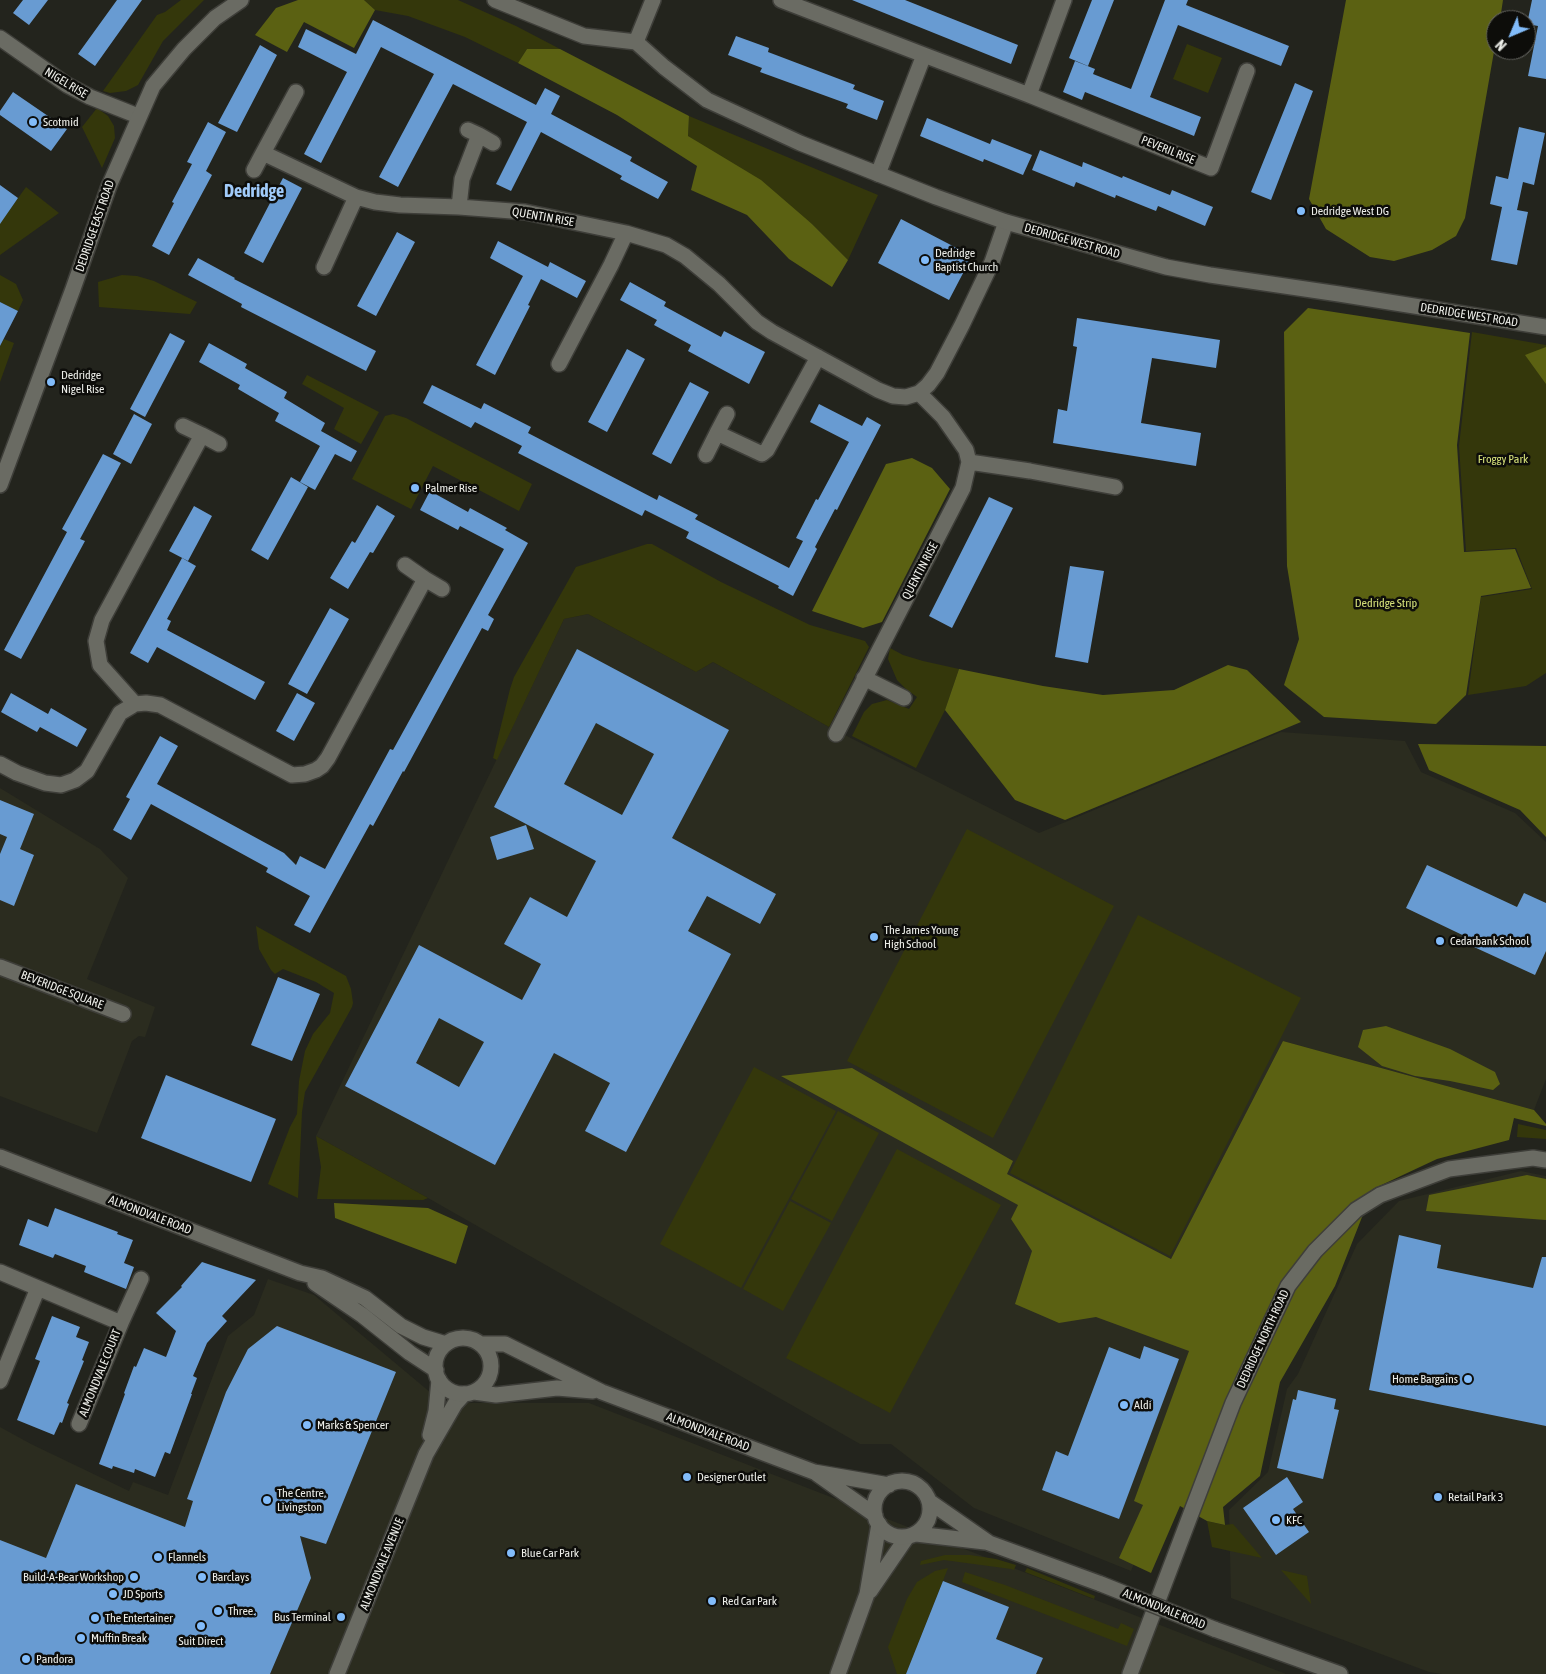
<!DOCTYPE html>
<html>
<head>
<meta charset="utf-8">
<style>
  body { margin:0 }
  #map { position:relative; width:1546px; height:1674px; overflow:hidden; background:#23241d; font-family:"Asap Condensed",sans-serif }
  canvas { display:block }
  .north { position:absolute; left:1486px; top:10px; width:50px; height:50px; box-sizing:border-box; background:#0d0d0a; border:1px solid #676763; border-radius:50%; rotate:225deg; font-size:14px; font-weight:700; line-height:20px; text-align:center; color:#edeee9 }
  .north::after { content:''; display:block; margin:auto; width:18px; height:22px; background:#82bcfa; clip-path:polygon(50% 0,100% 100%,50% 72%,0 100%) }
</style>
</head>
<body>
<div id="map">
<canvas width="1546" height="1674"></canvas>
<div class="north">N</div>
</div>
<script>
const ctx = document.querySelector('canvas').getContext('2d');
ctx.lineJoin = 'round';
function fill(path, color) { ctx.fillStyle = color; ctx.fill(path, 'evenodd'); }
const poly = rows => new Path2D(rows.map(r => 'M' + r).join(''));
function strokePath(path, color, width, dash) { ctx.strokeStyle = color; ctx.lineWidth = width; ctx.lineCap = dash ? 'butt' : 'round'; ctx.setLineDash(dash || []); ctx.stroke(path); }
function write(font, color, halo, rows, align = 'center') {
  ctx.font = font + ' "Asap Condensed",sans-serif'; ctx.lineWidth = 5; ctx.setLineDash([]); ctx.textBaseline = 'middle'; ctx.strokeStyle = halo; ctx.fillStyle = color; for (const [text, x, y, turn = 0] of rows) {
    ctx.save(); ctx.translate(x, y); ctx.rotate((+turn || 0) * Math.PI / 180); ctx.textAlign = isNaN(turn) ? turn : align; if (halo) ctx.strokeText(text, 0, 0); ctx.fillText(text, 0, 0); ctx.restore();
  }
}
const built = poly([
  [588,614,696,672,713,662,829,727,1039,833,1281,732,1405,741,1421,772,1515,813,1546,842,1546,1079,1534,1110,1283,1041,1171,1259,1027,1186,1015,1212,1215,1364,1131,1571,974,1508,891,1444,860,1444,428,1198,316,1136,564,619],
  [0,788,100,849,128,878,87,979,155,1007,145,1037,139,1036,132,1041,97,1133,0,1096],
  [1521,1171,1546,1176,1546,1674,1442,1674,1429,1672,1231,1598,1229,1510,1268,1472,1287,1389,1298,1374,1357,1244,1399,1201],
  [268,1279,314,1295,443,1403,589,1403,1286,1674,0,1674,0,1427,31,1444,129,1491,133,1482,168,1495,228,1336,254,1315]
]);
const green = poly([
  [181,0,204,0,163,41,138,85,126,91,110,93,103,91,157,15,165,12],
  [364,0,458,0,516,26,560,49,527,49,518,63,465,37,408,16,375,10],
  [1187,44,1222,58,1208,93,1173,79],
  [97,108,108,116,114,126,115,138,102,168,82,127],
  [689,116,878,195,848,260,812,224,688,136],
  [26,187,59,213,0,255,0,217,3,219],
  [0,275,16,284,23,300,18,311,0,302],
  [122,275,137,276,154,281,197,302,190,314,99,307,98,282],
  [1472,332,1546,345,1546,673,1526,686,1468,695,1481,597,1532,589,1516,548,1466,551,1459,446],
  [4,339,14,343,0,382,0,346],
  [307,375,379,412,361,444,334,429,344,408,302,384],
  [393,414,406,418,532,484,519,511,433,466,411,509,352,479,385,416],
  [647,544,652,544,721,582,810,625,865,641,869,647,829,727,713,662,696,672,588,614,564,619,497,760,493,758,510,689,514,677,576,567],
  [890,648,903,655,923,661,959,669,945,710,916,768,852,736,864,712,872,704,887,700,909,709,917,697,906,689,897,680,888,659],
  [967,829,1114,906,993,1138,847,1061],
  [1138,915,1301,998,1170,1256,1010,1173],
  [256,926,346,976,351,989,353,1003,352,1007,305,1092,302,1112,298,1198,268,1184,290,1127,297,1114,299,1081,305,1051,313,1034,330,1013,334,993,316,982,283,969,275,974,271,970,259,949],
  [754,1067,836,1111,741,1288,660,1244],
  [838,1111,879,1133,832,1221,791,1199],
  [1518,1124,1546,1130,1546,1139,1517,1137],
  [316,1136,428,1198,423,1200,317,1199,321,1167],
  [897,1149,1001,1205,890,1413,786,1358],
  [790,1201,831,1223,783,1311,743,1289],
  [1207,1521,1224,1525,1233,1524,1262,1558,1212,1547],
  [945,1555,970,1555,996,1559,1016,1565,1014,1570,1011,1569,944,1560,920,1565,921,1561],
  [948,1568,906,1674,897,1674,888,1647,907,1599,917,1582,935,1571],
  [1027,1568,1095,1596,1094,1599,1025,1572],
  [1281,1570,1307,1576,1311,1604],
  [965,1572,1005,1585,1118,1629,1121,1623,1134,1629,1127,1646,962,1582]
]);
const forest = poly([
  [298,0,364,0,375,10,354,48,304,22,287,52,255,35,276,8],
  [1346,0,1503,0,1500,20,1496,20,1496,40,1465,218,1456,236,1432,250,1394,261,1370,257,1326,229,1309,199],
  [527,49,560,49,689,116,688,136,761,180,812,224,848,260,832,287,789,259,747,215,691,190,697,166,617,115,518,63],
  [1308,308,1470,333,1457,445,1464,552,1515,549,1531,588,1481,596,1466,695,1436,724,1324,717,1284,685,1299,639,1287,566,1284,332],
  [1546,347,1546,384,1525,355],
  [912,458,932,468,950,489,882,622,863,628,812,611,886,464],
  [1228,665,1247,670,1301,722,1065,820,1015,800,945,710,959,669,1043,686,1103,695,1174,690],
  [1418,744,1546,746,1546,837,1520,810,1429,770],
  [1386,1026,1450,1049,1495,1072,1500,1084,1493,1090,1450,1081,1415,1076,1382,1066,1358,1047,1363,1030],
  [1283,1041,1534,1110,1546,1124,1546,1126,1514,1118,1509,1140,1437,1159,1373,1189,1335,1286,1280,1382,1260,1476,1223,1507,1225,1525,1207,1521,1180,1506,1151,1573,1119,1558,1143,1505,1134,1501,1189,1351,1096,1317,1059,1323,1015,1304,1032,1251,1011,1219,1018,1205,781,1076,852,1068,1013,1161,1007,1174,1171,1259],
  [1527,1175,1546,1179,1546,1220,1426,1211,1429,1195],
  [334,1203,428,1208,468,1226,456,1264,335,1218]
]);
const building = poly([
  [23,0,48,0,29,25,13,13],
  [117,0,142,0,95,66,78,54],
  [852,0,905,0,1018,45,1011,64],
  [1092,0,1114,0,1088,66,1069,58],
  [1165,0,1188,0,1186,5,1289,46,1281,66,1178,25,1150,97,1201,117,1194,136,1085,92,1082,100,1063,92,1075,61,1095,69,1093,74,1131,89],
  [1532,0,1546,0,1546,79,1528,76,1538,26,1527,24],
  [373,20,536,105,545,88,560,96,551,114,632,157,630,161,668,182,658,199,620,179,622,176,541,132,511,191,496,184,527,122,453,84,398,187,379,177,434,74,381,47,321,163,304,154,347,72,298,47,306,29,356,54],
  [736,36,769,48,768,52,855,85,853,89,884,101,877,120,846,108,848,104,760,72,762,68,728,55],
  [260,45,277,55,237,132,218,123],
  [1295,83,1313,91,1271,200,1251,192],
  [13,92,67,129,51,151,0,115,0,111],
  [927,118,990,144,992,139,1032,155,1023,175,984,159,983,162,920,136],
  [208,122,226,132,206,171,212,175,169,255,152,246,174,203,172,202,192,164,187,162],
  [1519,127,1545,133,1534,185,1523,182,1517,210,1528,212,1517,265,1491,260,1502,207,1490,204,1496,176,1508,179],
  [1040,150,1082,167,1083,162,1122,178,1123,176,1170,195,1172,190,1213,207,1205,226,1158,206,1156,211,1116,195,1115,198,1076,182,1074,187,1032,170],
  [283,178,302,188,263,263,244,253],
  [0,185,18,198,0,224],
  [901,219,972,256,949,300,878,263],
  [397,232,415,242,376,316,357,306],
  [498,241,548,267,550,262,586,281,577,298,541,279,528,305,530,306,495,375,476,365,523,276,490,258],
  [198,258,235,278,234,279,376,351,366,371,241,307,242,304,188,275],
  [630,282,666,302,664,306,721,337,724,331,765,352,749,384,688,351,691,345,654,325,657,320,620,300],
  [0,302,18,311,0,346],
  [1077,318,1220,340,1216,368,1152,358,1141,423,1201,433,1196,466,1053,443,1058,409,1067,411,1077,347,1073,346],
  [170,333,185,341,145,417,130,409],
  [209,343,247,364,245,368,287,392,284,398,325,423,321,431,357,451,351,462,335,454,315,490,300,482,320,446,275,421,279,413,238,389,240,385,199,362],
  [627,349,645,359,607,432,588,422],
  [690,382,709,392,671,464,652,454],
  [432,385,481,409,484,403,531,427,528,433,657,500,659,495,698,515,695,519,789,568,803,541,796,538,816,499,818,500,849,442,810,422,819,404,862,426,867,417,881,425,841,502,837,510,835,509,815,547,817,549,793,596,778,588,779,586,686,538,689,532,645,510,642,516,518,453,522,446,475,422,471,428,423,403],
  [134,414,152,424,131,464,113,454],
  [103,454,121,463,80,539,85,541,21,659,4,650,67,532,62,529],
  [291,477,308,487,268,560,251,550],
  [430,491,468,512,470,508,507,528,505,530,528,543,488,615,494,619,488,631,482,628,404,772,403,771,373,826,370,824,310,933,294,925,310,896,266,872,268,868,151,804,131,840,113,830,130,799,126,797,160,736,178,746,157,784,284,853,296,865,300,856,325,869,390,749,393,750,504,549,460,526,458,530,420,510],
  [989,497,1013,508,952,628,929,616],
  [377,505,395,516,373,553,370,552,348,589,330,578,352,541,355,543],
  [194,506,212,516,188,561,169,551],
  [182,558,196,566,167,619,171,621,167,630,265,682,255,700,157,647,148,663,130,653],
  [1070,566,1104,571,1088,663,1055,657],
  [330,608,349,619,307,694,288,684],
  [577,649,729,730,672,838,776,894,760,924,707,896,688,931,731,954,626,1152,585,1131,610,1083,554,1053,495,1165,345,1086,419,945,522,1000,541,964,504,944,530,897,567,917,596,861,494,807],
  [596,723,654,754,622,815,564,784],
  [439,1018,484,1042,459,1087,416,1063],
  [11,693,48,714,51,708,87,729,77,747,40,727,37,732,1,712],
  [297,693,315,703,294,741,276,731],
  [0,800,34,814,20,849,34,855,14,906,0,900,0,854,7,837,0,834],
  [526,825,534,849,497,860,490,837],
  [1427,865,1517,907,1524,893,1546,903,1546,951,1535,975,1474,947,1477,942,1406,908],
  [278,977,320,994,292,1061,251,1045],
  [166,1075,276,1119,251,1182,141,1138],
  [55,1208,118,1232,117,1234,133,1240,124,1263,134,1267,126,1289,84,1272,86,1266,55,1254,53,1258,19,1245,28,1219,48,1227],
  [1399,1235,1441,1245,1437,1268,1533,1288,1542,1257,1546,1257,1546,1426,1369,1390],
  [202,1262,256,1280,222,1316,227,1321,207,1343,193,1376,197,1378,191,1394,192,1394,170,1454,165,1452,155,1477,135,1469,134,1473,113,1466,112,1469,99,1464,125,1394,124,1393,134,1366,136,1367,144,1348,166,1357,176,1331,156,1313,182,1287,181,1286],
  [52,1316,80,1327,76,1337,89,1342,82,1360,84,1361,67,1403,69,1404,62,1423,60,1422,54,1435,17,1420,40,1361,35,1359],
  [277,1326,396,1372,326,1544,300,1536,311,1578,270,1674,0,1674,0,1540,46,1558,76,1484,185,1527,193,1501,187,1499,226,1392,248,1349],
  [1144,1346,1179,1359,1119,1519,1042,1490,1056,1451,1068,1456,1109,1347,1140,1359],
  [1298,1390,1336,1399,1334,1409,1339,1410,1323,1479,1277,1468,1293,1399,1296,1400],
  [1287,1477,1303,1502,1293,1509,1309,1532,1276,1555,1243,1508],
  [943,1581,1009,1607,996,1639,1043,1658,1036,1674,906,1674]
]);
const street = poly([
  [781,0,924,55,878,174],
  [0,38,67,85,90,97,138,116],
  [924,55,1029,95,1064,0],
  [1029,95,1211,168,1247,71],
  [479,135,493,143],
  [263,153,296,92],
  [254,170,263,153,356,197,375,202,400,205,459,207,525,212,626,233,666,245,685,256,719,284,757,322,772,332,878,390,893,396,906,397,919,393,928,385,937,373,962,325,992,262,1006,222],
  [459,207,462,179,479,135,468,130],
  [324,267,356,197],
  [559,364,611,265,626,233],
  [717,433,727,414],
  [202,435,219,444],
  [706,455,717,433,762,454,767,450,818,357],
  [969,462,1030,471,1115,487],
  [425,579,442,589],
  [864,678,904,698],
  [135,704,146,703,160,705,292,775,305,774,316,770,322,766,328,758,425,579,405,565],
  [836,734,963,488,969,462,966,450,943,417,919,393],
  [0,764,17,773,45,783,61,785,75,780,87,771,120,713,135,704,100,665,96,641,102,620,202,435,183,426],
  [0,967,123,1014],
  [0,1272,121,1323,79,1424],
  [121,1323,141,1279],
  [0,1381,38,1288],
  [430,1435,436,1411,439,1380],
  [870,1591,907,1537],
  [337,1674,426,1454,455,1404,464,1394],
  [838,1674,867,1594,879,1524]
]);
const secondary = poly([
  [495,0,584,36,636,42],
  [636,42,664,67,707,100,800,143,936,197,1006,222,1166,267,1210,275,1339,294,1546,327],
  [636,42,653,0],
  [0,485,73,289,109,186,153,86,184,49,215,18,241,0],
  [0,1157,300,1273,322,1278,365,1298,401,1326,423,1337,446,1344],
  [315,1283,362,1315,410,1353,436,1370],
  '435 1366a28 28 0 1 1 56 0a28 28 0 1 1-56 0Z',
  [482,1344,505,1344,602,1392,814,1472,889,1485],
  [474,1392,496,1395,557,1388,593,1391],
  [817,1474,875,1515],
  '874 1509a28 28 0 1 1 56 0a28 28 0 1 1-56 0Z',
  [930,1502,989,1543,1101,1584],
  [916,1534,985,1542],
  [1214,1629,1340,1674],
  [1130,1674,1233,1403,1288,1286,1315,1251,1356,1210,1380,1195,1449,1169,1533,1158,1546,1160]
]);
const secondaryBridge = poly([
  [1101,1584,1214,1629]
]);
const markers = [
  [33,122,5,"#82bcfa"],
  [1301,211,5,"#82bcfa"],
  [925,260,5,"#82bcfa"],
  [51,382,5,"#82bcfa"],
  [415,488,5,"#82bcfa"],
  [874,937,5,"#82bcfa"],
  [1440,941,5,"#82bcfa"],
  [1468,1379,5,"#82bcfa"],
  [1124,1405,5,"#82bcfa"],
  [307,1425,5,"#82bcfa"],
  [687,1477,5,"#82bcfa"],
  [1438,1497,5,"#82bcfa"],
  [267,1500,5,"#82bcfa"],
  [1276,1520,5,"#82bcfa"],
  [511,1553,5,"#82bcfa"],
  [158,1557,5,"#82bcfa"],
  [134,1577,5,"#82bcfa"],
  [202,1577,5,"#82bcfa"],
  [113,1594,5,"#82bcfa"],
  [712,1601,5,"#82bcfa"],
  [218,1611,5,"#82bcfa"],
  [341,1617,5,"#82bcfa"],
  [95,1618,5,"#82bcfa"],
  [201,1626,5,"#82bcfa"],
  [81,1638,5,"#82bcfa"],
  [26,1659,5,"#82bcfa"]
];
const streetNames = [
  ["NIGEL RISE",66,83,31],
  ["PEVERIL RISE",1168,150,22],
  ["QUENTIN RISE",543,217,10],
  ["DEDRIDGE EAST ROAD",95,226,-71],
  ["DEDRIDGE WEST ROAD",1072,241,16],
  ["DEDRIDGE WEST ROAD",1469,315,9],
  ["QUENTIN RISE",920,571,-62],
  ["BEVERIDGE SQUARE",62,990,21],
  ["ALMONDVALE ROAD",150,1215,21],
  ["DEDRIDGE NORTH ROAD",1263,1339,-65],
  ["ALMONDVALE COURT",100,1373,-68],
  ["ALMONDVALE ROAD",708,1432,21],
  ["ALMONDVALE AVENUE",382,1564,-68],
  ["ALMONDVALE ROAD",1164,1609,22]
];
const poiNames = [
  ["Scotmid",43,122],
  ["Dedridge West DG",1311,211],
  ["Dedridge",935,253],
  ["Baptist Church",935,267],
  ["Dedridge",61,375],
  ["Nigel Rise",61,389],
  ["Palmer Rise",425,488],
  ["The James Young",884,930],
  ["High School",884,944],
  ["Cedarbank School",1450,941],
  ["Home Bargains",1458,1379,"right"],
  ["Aldi",1134,1405],
  ["Marks & Spencer",317,1425],
  ["Designer Outlet",697,1477],
  ["The Centre,",277,1493],
  ["Livingston",277,1507],
  ["Retail Park 3",1448,1497],
  ["KFC",1286,1520],
  ["Blue Car Park",521,1553],
  ["Flannels",168,1557],
  ["Build-A-Bear Workshop",124,1577,"right"],
  ["Barclays",212,1577],
  ["JD Sports",123,1594],
  ["Red Car Park",722,1601],
  ["Three.",228,1611],
  ["Bus Terminal",331,1617,"right"],
  ["The Entertainer",105,1618],
  ["Muffin Break",91,1638],
  ["Suit Direct",201,1641,"center"],
  ["Pandora",36,1659]
];
const parkNames = [
  ["Froggy Park",1503,459],
  ["Dedridge Strip",1386,603]
];
const districtNames = [
  ["Dedridge",254,191]
];
fill(built, '#2b2c1f');
fill(green, '#34370b');
fill(forest, '#5b6112');
fill(building, '#689bd2');
strokePath(street, '#3e3e39', 18);
strokePath(secondary, '#3e3e39', 18);
strokePath(street, '#6a6b63', 15);
strokePath(secondary, '#6a6b63', 15);
strokePath(secondaryBridge, '#3e3e39', 18, []);
strokePath(secondaryBridge, '#6a6b63', 15);
for (const [x, y, r, color] of markers) { const dot = new Path2D(); dot.arc(x, y, r, 0, 2 * Math.PI); ctx.fillStyle = color; ctx.fill(dot); strokePath(dot, '#0d0d0a', 2); }
write('12px', '#edeee9', '#0d0d0a', streetNames);
write('12px', '#edeee9', '#0d0d0a', poiNames, 'left');
write('12px', '#d6e17a', '#0d0d0a', parkNames);
write('bold 18px', '#a0caf9', '#0d0d0a', districtNames);
</script>
</body>
</html>
